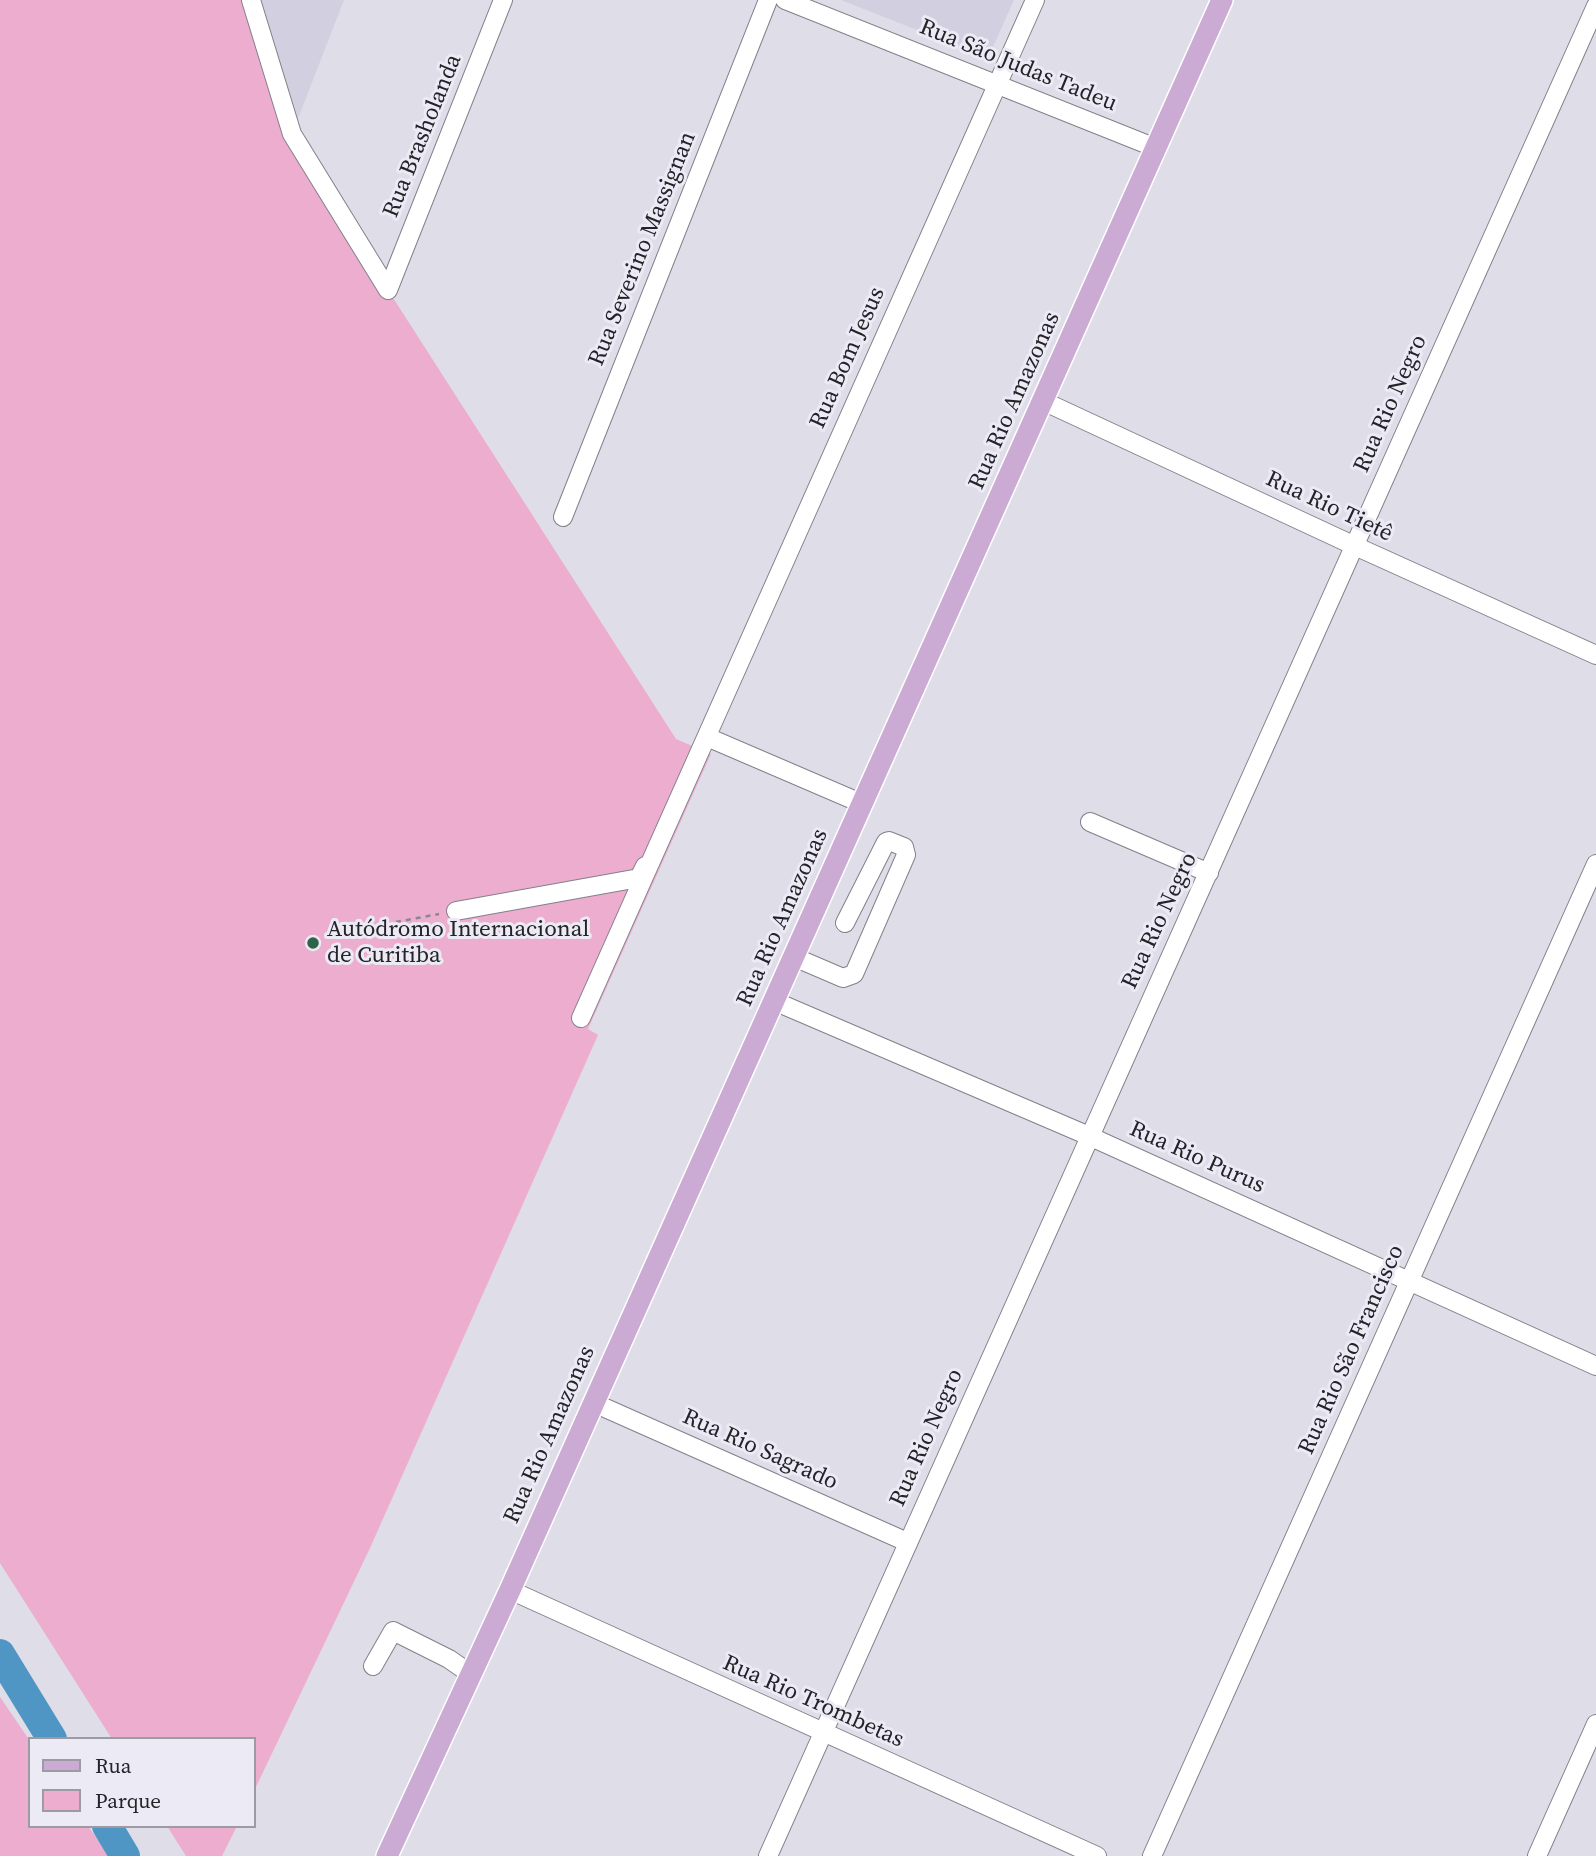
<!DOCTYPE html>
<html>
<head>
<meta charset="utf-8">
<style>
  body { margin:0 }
  #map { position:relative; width:1596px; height:1856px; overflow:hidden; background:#dedde8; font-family:"Source Serif 4",serif }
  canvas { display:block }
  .legend { position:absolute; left:28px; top:1737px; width:228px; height:91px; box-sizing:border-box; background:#eceaf5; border:2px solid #9c9aa3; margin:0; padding:9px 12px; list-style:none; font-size:21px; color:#242327 }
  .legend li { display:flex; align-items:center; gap:14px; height:35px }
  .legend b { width:35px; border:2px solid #9c9aa3 }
</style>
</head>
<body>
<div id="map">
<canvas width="1596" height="1856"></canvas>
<ul class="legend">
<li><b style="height:9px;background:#cbaad3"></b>Rua</li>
<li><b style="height:19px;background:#edadce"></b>Parque</li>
</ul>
</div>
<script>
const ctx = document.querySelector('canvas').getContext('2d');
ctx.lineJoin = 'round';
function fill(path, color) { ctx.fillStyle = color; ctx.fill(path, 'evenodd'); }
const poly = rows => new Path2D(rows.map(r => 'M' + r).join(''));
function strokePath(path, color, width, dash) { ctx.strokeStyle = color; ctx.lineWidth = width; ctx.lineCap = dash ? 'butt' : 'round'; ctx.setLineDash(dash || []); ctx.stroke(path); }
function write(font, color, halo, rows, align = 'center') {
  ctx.font = font + ' "Source Serif 4",serif'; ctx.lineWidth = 6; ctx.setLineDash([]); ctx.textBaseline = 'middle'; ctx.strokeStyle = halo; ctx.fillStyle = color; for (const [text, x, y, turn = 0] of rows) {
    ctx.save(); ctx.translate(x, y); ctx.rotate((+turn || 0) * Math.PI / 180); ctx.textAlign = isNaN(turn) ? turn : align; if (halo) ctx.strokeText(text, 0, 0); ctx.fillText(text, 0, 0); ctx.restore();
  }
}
const built = poly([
  [251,0,344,0,292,134],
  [841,0,1014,0,988,58]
]);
const green = poly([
  [0,0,251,0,292,134,388,290,676,739,711,754,588,1029,598,1035,370,1548,254,1791,254,1739,112,1739,0,1563],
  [0,1697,30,1741,30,1826,88,1826,109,1856,0,1856],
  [167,1826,237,1826,222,1856,186,1856]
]);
const river = poly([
  [0,1654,52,1739],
  [107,1826,125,1856]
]);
const path = poly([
  [396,922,439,914]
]);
const minor = poly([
  [251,0,292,134,388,290],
  [785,0,1156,148],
  [388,290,503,0],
  [1043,401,1355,546,1596,655],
  [563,517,768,0],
  [707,737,863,804],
  [1090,822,1209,873],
  [456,911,639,878,645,866],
  [794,957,843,978,854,974,906,855,904,847,889,841,886,842,845,923],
  [774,1001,1089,1136,1596,1366],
  [581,1018,1035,0],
  [594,1403,907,1542],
  [510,1590,1097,1856],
  [373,1666,393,1631,449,1659,472,1675],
  [768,1856,1596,6],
  [1152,1856,1596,864],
  [1537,1856,1596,1724]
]);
const major = poly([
  [387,1856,510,1590,1222,0]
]);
const markers = [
  [313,943,7,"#306449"]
];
const streetNames = [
  ["Rua São Judas Tadeu",1018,66,22],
  ["Rua Brasholanda",423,136,-68],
  ["Rua Severino Massignan",643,249,-68],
  ["Rua Bom Jesus",848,358,-66],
  ["Rua Rio Amazonas",1015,401,-66],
  ["Rua Rio Negro",1391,404,-66],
  ["Rua Rio Tietê",1329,507,25],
  ["Rua Rio Amazonas",783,918,-66],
  ["Rua Rio Negro",1160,921,-65],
  ["Rua Rio Purus",1197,1158,24],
  ["Rua Rio São Francisco",1352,1350,-66],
  ["Rua Rio Amazonas",550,1435,-66],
  ["Rua Rio Negro",927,1438,-66],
  ["Rua Rio Sagrado",760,1450,24],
  ["Rua Rio Trombetas",813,1702,24]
];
const poiNames = [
  ["Autódromo Internacional",327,930],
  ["de Curitiba",327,956]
];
fill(built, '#d2cfe1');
fill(green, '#edadce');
strokePath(river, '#4f96c4', 30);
strokePath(minor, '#82818b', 20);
strokePath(major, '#fff', 24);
strokePath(path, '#898890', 2.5, [5, 5]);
strokePath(minor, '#fff', 18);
strokePath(major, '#cbaad3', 21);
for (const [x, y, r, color] of markers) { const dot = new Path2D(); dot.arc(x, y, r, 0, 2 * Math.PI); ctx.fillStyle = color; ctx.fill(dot); strokePath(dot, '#eceaf5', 2.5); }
write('23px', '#242327', '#eceaf5', streetNames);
write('23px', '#242327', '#eceaf5', poiNames, 'left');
</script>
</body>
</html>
